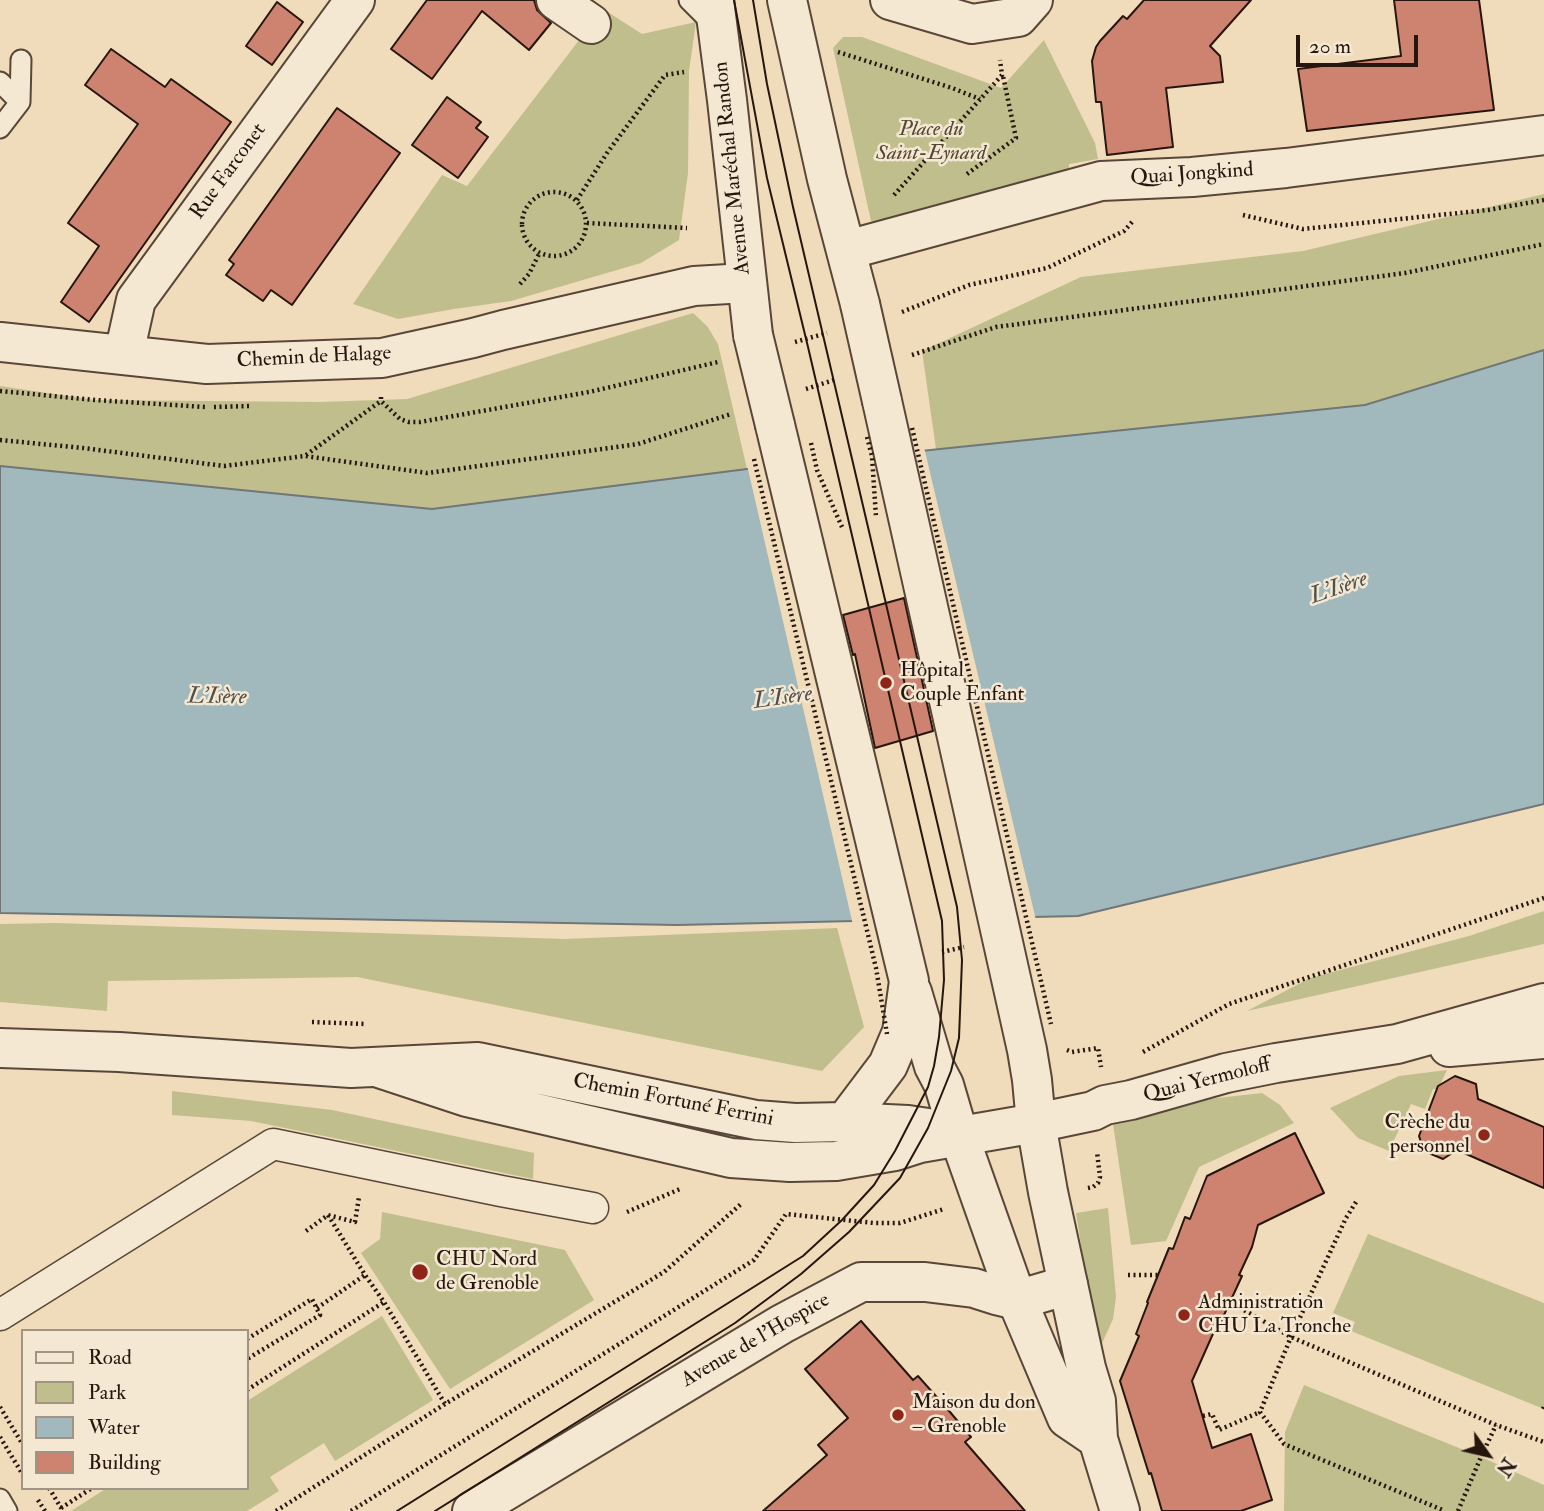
<!DOCTYPE html>
<html>
<head>
<meta charset="utf-8">
<style>
  body { margin:0 }
  #map { position:relative; width:1544px; height:1511px; overflow:hidden; background:#f0dbbb; font-family:"IM FELL Double Pica",serif }
  canvas { display:block }
  .legend { position:absolute; left:21px; top:1329px; width:228px; height:161px; box-sizing:border-box; background:#f5e8d3; border:2px solid #a29484; margin:0; padding:9px 12px; list-style:none; font-size:21px; color:#26160e }
  .legend li { display:flex; align-items:center; gap:14px; height:35px }
  .legend b { width:35px; border:2px solid #a29484 }
  .north { position:absolute; left:1453px; top:1420px; width:70px; height:70px; -webkit-text-stroke:5px #f5e8d3; paint-order:stroke; rotate:124deg; font-size:19px; font-weight:700; line-height:28px; text-align:center; color:#26160e }
  .north::after { content:''; display:block; margin:auto; width:24px; height:32px; background:#26160e; clip-path:polygon(50% 0,100% 100%,50% 72%,0 100%) }
  .scale { position:absolute; left:1296px; top:35px; width:122px; height:32px; box-sizing:border-box; border:4px solid #26160e; border-top:0; padding-left:9px; font-size:21px; line-height:24px; white-space:nowrap; color:#26160e; -webkit-text-stroke:5px #f5e8d3; paint-order:stroke }
</style>
</head>
<body>
<div id="map">
<canvas width="1544" height="1511"></canvas>
<ul class="legend">
<li><b style="height:9px;background:#f5e8d3"></b>Road</li>
<li><b style="height:19px;background:#c0be8c"></b>Park</li>
<li><b style="height:19px;background:#a1b8bc"></b>Water</li>
<li><b style="height:19px;background:#ce8270"></b>Building</li>
</ul>
<div class="north">N</div>
<div class="scale">20 m</div>
</div>
<script>
const ctx = document.querySelector('canvas').getContext('2d');
ctx.lineJoin = 'round';
function fill(path, color) { ctx.fillStyle = color; ctx.fill(path, 'evenodd'); }
const poly = rows => new Path2D(rows.map(r => 'M' + r).join(''));
function strokePath(path, color, width, dash) { ctx.strokeStyle = color; ctx.lineWidth = width; ctx.lineCap = dash ? 'butt' : 'round'; ctx.setLineDash(dash || []); ctx.stroke(path); }
function write(font, color, halo, rows, align = 'center') {
  ctx.font = font + ' "IM FELL Double Pica",serif'; ctx.lineWidth = 5; ctx.setLineDash([]); ctx.textBaseline = 'middle'; ctx.strokeStyle = halo; ctx.fillStyle = color; for (const [text, x, y, turn = 0] of rows) {
    ctx.save(); ctx.translate(x, y); ctx.rotate((+turn || 0) * Math.PI / 180); ctx.textAlign = isNaN(turn) ? turn : align; if (halo) ctx.strokeText(text, 0, 0); ctx.fillText(text, 0, 0); ctx.restore();
  }
}
const green = poly([
  [603,9,642,34,696,22,689,71,688,173,679,240,641,263,511,301,454,309,398,319,353,304,442,175,467,186],
  [843,37,862,37,1001,88,1044,40,1095,143,1098,159,1069,164,1069,178,902,228,871,221,833,48],
  [1544,194,1544,350,1365,405,936,449,922,351,1081,277,1303,251],
  [693,313,707,326,718,344,747,469,432,509,0,466,0,386,95,400,320,402,407,399],
  [1544,911,1544,944,1247,1011,1310,978,1469,936],
  [56,923,565,939,837,928,864,1027,822,1071,357,977,108,981,107,1011,0,1002,0,924],
  [1447,1070,1438,1089,1433,1089,1425,1109,1411,1104,1389,1151,1358,1138,1330,1108,1399,1076],
  [172,1091,332,1110,534,1153,533,1179,251,1121,172,1115],
  [1262,1093,1280,1105,1294,1123,1199,1167,1166,1241,1131,1245,1113,1124,1129,1108],
  [1108,1208,1116,1297,1113,1319,1098,1352,1076,1213],
  [382,1212,565,1250,594,1300,450,1389,361,1253,380,1239],
  [1368,1234,1544,1303,1544,1409,1351,1331,1355,1322,1333,1313],
  [382,1316,433,1400,335,1461,324,1443,270,1477,279,1491,247,1511,71,1511,107,1488,247,1488,247,1401],
  [1304,1385,1481,1457,1544,1485,1544,1511,1284,1511,1285,1432]
]);
const water = poly([
  [1544,350,1544,804,1078,916,677,925,0,913,0,466,432,509,747,469,1365,405,1544,350]
]);
const pier = poly([
  [924,447,1036,920,853,925,747,465]
]);
const building = poly([
  [427,0,534,0,537,10,551,23,529,50,482,11,432,79,391,49,427,0],
  [1144,0,1251,0,1210,46,1220,56,1223,82,1166,88,1173,147,1107,155,1101,102,1096,102,1092,61,1096,47,1100,41,1123,16,1127,19,1144,0],
  [1394,0,1479,0,1494,110,1307,131,1298,69,1401,56,1394,0],
  [277,2,303,22,272,65,246,46,277,2],
  [111,49,165,87,171,79,231,122,89,322,61,302,99,246,68,223,138,124,85,85,111,49],
  [447,97,481,122,476,128,488,137,458,178,412,145,447,97],
  [337,108,400,153,292,305,271,290,263,301,226,275,234,264,229,260,337,108],
  [904,598,933,731,875,748,855,654,853,655,843,615,904,598],
  [1455,1076,1476,1084,1478,1099,1544,1127,1544,1188,1457,1150,1443,1159,1424,1151,1419,1136,1438,1086,1455,1076],
  [1295,1133,1324,1193,1258,1225,1252,1247,1239,1275,1242,1276,1218,1328,1216,1327,1192,1381,1212,1448,1251,1434,1272,1500,1241,1511,1162,1511,1151,1473,1149,1474,1120,1381,1139,1336,1136,1334,1148,1303,1147,1302,1169,1248,1173,1249,1185,1217,1190,1219,1207,1176,1295,1133],
  [861,1321,913,1380,918,1376,950,1412,971,1437,965,1442,1025,1511,763,1511,827,1455,818,1445,848,1418,805,1369,861,1321]
]);
const path = poly([
  [838,52,952,88,980,99],
  [967,174,1016,138,1003,76],
  '522 224a32 32 0 1 1 64 0a32 32 0 1 1-64 0Z',
  [894,195,1002,75,1000,60],
  [577,200,607,153,665,75,684,72],
  [1243,215,1303,229,1488,210,1544,200],
  [587,223,687,228],
  [520,284,529,274,540,252],
  [902,312,969,285,1047,268,1124,231,1133,221],
  [795,342,827,333],
  [912,355,996,327,1405,273,1544,244],
  [806,389,837,379],
  [0,391,95,400,205,407],
  [381,397,381,401,400,419,409,422,420,422,589,392,718,362],
  [214,407,251,406],
  [0,440,83,448,224,466,305,456,427,473,638,444,731,414],
  [306,455,381,401],
  [942,952,964,947],
  [312,1022,366,1024],
  [1067,1050,1072,1052,1098,1048,1101,1067],
  [1143,1052,1229,1004,1544,898],
  [1088,1188,1093,1187,1098,1183,1100,1177,1097,1152],
  [1356,1202,1346,1218,1291,1337,1260,1412,1284,1444,1445,1511],
  [627,1212,680,1189],
  [328,1215,365,1275,384,1302,445,1404],
  [306,1231,328,1215,355,1222,359,1197],
  [1128,1275,1158,1275],
  [1230,1302,1291,1337,1496,1425,1544,1442],
  [317,1308,365,1275],
  [247,1339,312,1299,320,1315,247,1359],
  [247,1390,384,1302],
  [0,1407,23,1445],
  [1543,1409,1544,1407],
  [1203,1416,1212,1414,1219,1430,1260,1412],
  [0,1437,23,1475],
  [49,1488,63,1511],
  [38,1500,45,1511],
  [61,1508,92,1488],
  [276,1511,445,1404,664,1272,741,1204],
  [351,1511,754,1260,786,1214,874,1223,900,1223,944,1209],
  [1458,1511,1481,1457,1496,1425]
]);
const service = poly([
  [689,0,713,24],
  [0,82,20,102],
  [0,128,20,102,21,60],
  [0,1499,7,1511]
]);
const pedestrian = poly([
  [0,1315,273,1144,501,1191,593,1208]
]);
const minor = poly([
  [556,0,591,24],
  [890,0,972,24,1018,17,1033,0],
  [847,250,1101,181,1192,177,1286,168,1544,135],
  [0,342,207,364,382,358,473,338,503,330,694,286,746,283],
  [124,354,136,300,355,0],
  [472,1511,782,1324,861,1282,925,1282,974,1288,996,1295,1017,1300,1068,1285]
]);
const tertiary = poly([
  [714,0,727,100,753,335],
  [787,0,827,179,860,304],
  [882,401,1027,1050,1032,1080,1036,1123,1048,1192,1086,1368,1096,1401,1098,1439,1120,1511],
  [775,425,909,981,902,1032,888,1065,845,1122],
  [912,992,934,1066,944,1085,959,1136,1017,1300,1067,1418,1098,1439],
  [1449,1047,1544,1039],
  [0,1048,119,1052,351,1068,478,1062,756,1120,795,1123,845,1122,908,1125,928,1128,940,1131],
  [376,1067,467,1097,731,1158,790,1162,836,1161,895,1151,920,1143,1036,1123,1093,1111,1105,1105,1131,1100,1226,1073,1276,1063,1397,1044,1544,1003]
]);
const tram = poly([
  [397,1511,803,1256,842,1220,874,1185,895,1151,928,1087,934,1066,939,1037,944,980,942,921,808,347,767,178,734,0],
  [435,1511,735,1323,801,1274,849,1232,900,1178,928,1128,951,1071,959,1038,962,960,957,907,793,207,767,84,753,0]
]);
const pathBridge = poly([
  [912,428,1051,1024],
  [867,437,872,456,876,517],
  [811,443,817,470,842,527],
  [754,459,876,968,887,1034]
]);
const tertiaryBridge = poly([
  [860,304,882,401],
  [753,335,775,425]
]);
const markers = [
  [886,683,7,"#8f2418"],
  [1484,1135,7,"#8f2418"],
  [420,1272,9,"#8f2418"],
  [1184,1315,7,"#8f2418"],
  [898,1415,7,"#8f2418"]
];
const parkNames = [
  ["Place du",931,130],
  ["Saint-Eynard",931,154]
];
const streetNames = [
  ["Avenue Maréchal Randon",733,168,-96],
  ["Rue Farconet",229,172,-54],
  ["Quai Jongkind",1192,175,-4],
  ["Chemin de Halage",314,358,-3],
  ["Quai Yermoloff",1207,1081,-14],
  ["Chemin Fortuné Ferrini",673,1101,11],
  ["Avenue de l'Hospice",756,1341,-30]
];
const poiNames = [
  ["Hôpital",900,671],
  ["Couple Enfant",900,695],
  ["Crèche du",1470,1123,"right"],
  ["personnel",1470,1147,"right"],
  ["CHU Nord",436,1260],
  ["de Grenoble",436,1284],
  ["Administration",1198,1303],
  ["CHU La Tronche",1198,1327],
  ["Maison du don",912,1403],
  ["– Grenoble",912,1427]
];
const waterNames = [
  ["L'Isère",1339,589,-19],
  ["L'Isère",217,698,1],
  ["L'Isère",783,699,-8]
];
fill(green, '#c0be8c');
fill(water, '#a1b8bc');
strokePath(water, '#707776', 2);
fill(pier, '#f0dbbb');
fill(building, '#ce8270');
strokePath(building, '#26160e', 2);
strokePath(service, '#584739', 23);
strokePath(pedestrian, '#584739', 33);
strokePath(minor, '#584739', 42);
strokePath(tertiary, '#584739', 42);
strokePath(path, '#26160e', 4.5, [2, 3.5]);
strokePath(service, '#f5e8d3', 19);
strokePath(pedestrian, '#f5e8d3', 30);
strokePath(minor, '#f5e8d3', 38);
strokePath(tertiary, '#f5e8d3', 38);
strokePath(tram, '#26160e', 2);
strokePath(tertiaryBridge, '#584739', 42, []);
strokePath(pathBridge, '#26160e', 4.5, [2, 3.5]);
strokePath(tertiaryBridge, '#f5e8d3', 38);
for (const [x, y, r, color] of markers) { const dot = new Path2D(); dot.arc(x, y, r, 0, 2 * Math.PI); ctx.fillStyle = color; ctx.fill(dot); strokePath(dot, '#f5e8d3', 2.5); }
write('italic 21px', '#544834', '#f5e8d3', parkNames);
write('21px', '#26160e', '#f5e8d3', streetNames);
write('21px', '#26160e', '#f5e8d3', poiNames, 'left');
write('italic 23px', '#514f4b', '#f5e8d3', waterNames);
</script>
</body>
</html>
